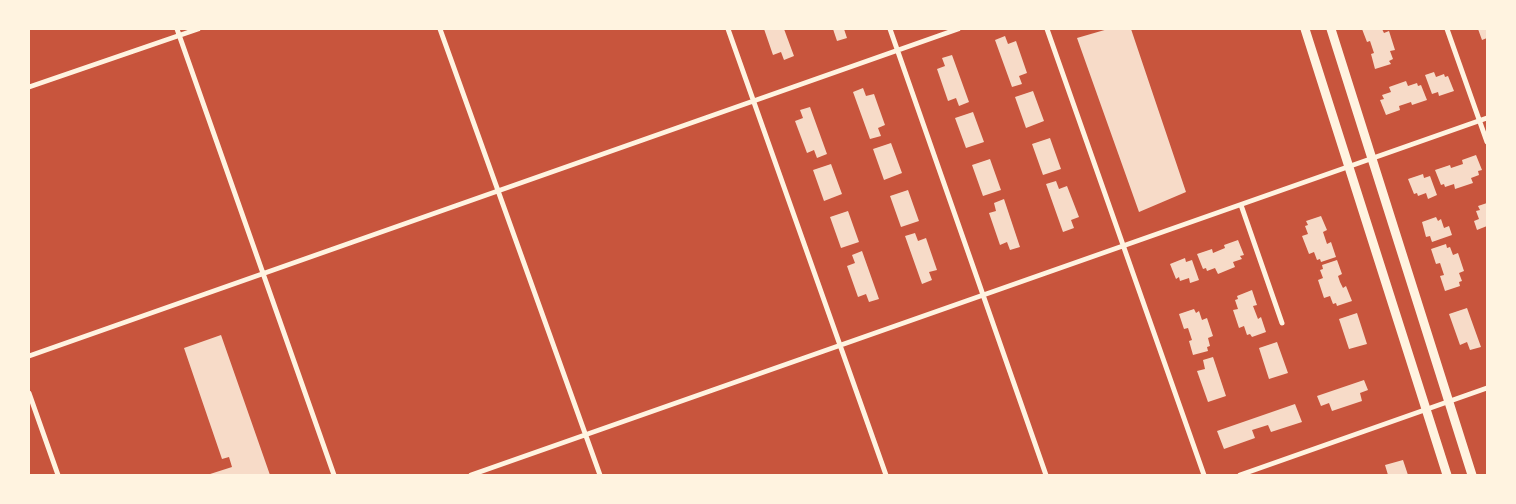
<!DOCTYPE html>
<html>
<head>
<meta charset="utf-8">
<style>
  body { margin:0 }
  #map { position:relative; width:1516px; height:504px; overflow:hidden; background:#c8553d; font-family:"Fira Sans Condensed",sans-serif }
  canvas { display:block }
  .frame { position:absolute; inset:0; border:30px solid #fff3e0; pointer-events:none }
</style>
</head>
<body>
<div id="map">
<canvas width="1516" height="504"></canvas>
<div class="frame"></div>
</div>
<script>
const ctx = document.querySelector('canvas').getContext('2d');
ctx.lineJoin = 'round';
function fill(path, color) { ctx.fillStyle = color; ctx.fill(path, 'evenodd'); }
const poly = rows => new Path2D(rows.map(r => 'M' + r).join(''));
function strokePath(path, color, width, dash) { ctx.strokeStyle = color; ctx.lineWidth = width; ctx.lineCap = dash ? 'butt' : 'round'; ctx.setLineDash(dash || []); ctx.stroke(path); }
const building = poly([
  [764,29,784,29,794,56,784,60,781,52,773,55],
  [833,29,844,29,847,38,837,41],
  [1108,29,1131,29,1186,192,1139,212,1077,38],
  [1362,29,1382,29,1384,33,1389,31,1395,50,1390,51,1393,59,1389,61,1391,64,1375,69,1371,54,1374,53,1370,41,1367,42],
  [1478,29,1487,29,1487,38,1482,40],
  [1005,36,1008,44,1016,41,1027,73,1019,76,1022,84,1012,87,995,40],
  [952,55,969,102,959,106,956,98,948,101,937,69,945,66,942,58],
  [1434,72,1436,77,1444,74,1445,77,1448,76,1454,91,1439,96,1438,92,1432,94,1425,75],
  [1406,81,1408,86,1417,83,1418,86,1421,85,1427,100,1412,105,1411,102,1399,106,1400,110,1386,115,1380,100,1384,99,1382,95,1391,92,1389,87],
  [863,88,866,96,874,94,885,125,878,128,881,136,870,139,853,92],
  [1033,91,1044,121,1026,128,1015,97],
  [810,107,827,154,817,158,814,150,807,153,795,121,803,118,800,110],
  [973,112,984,142,966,148,955,118],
  [1050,138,1061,169,1043,175,1032,144],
  [891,143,902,173,884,180,873,149],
  [1476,155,1482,170,1478,171,1479,175,1471,178,1473,183,1455,189,1454,184,1445,187,1444,184,1441,185,1435,170,1450,165,1451,168,1463,164,1462,160],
  [990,159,1001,190,983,196,972,165],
  [831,164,842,194,824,201,813,170],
  [1423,174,1424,178,1430,176,1437,195,1428,199,1426,193,1418,196,1417,193,1414,194,1408,179],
  [1056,181,1059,189,1067,186,1079,217,1071,220,1074,228,1063,232,1046,184],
  [908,190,919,221,901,227,890,196],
  [1004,199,1020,247,1010,250,1007,242,1000,245,989,213,996,211,994,203],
  [1487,203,1487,226,1477,230,1474,221,1479,219,1476,211,1480,210,1478,206],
  [848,211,859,242,841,248,830,217],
  [1321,216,1327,230,1323,232,1327,244,1331,242,1336,257,1321,262,1320,259,1317,260,1314,252,1309,254,1302,236,1308,234,1305,226,1308,225,1306,221],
  [1436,217,1438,221,1441,219,1444,228,1449,226,1452,235,1432,242,1430,236,1426,237,1422,222],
  [915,233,918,241,926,238,937,270,929,272,932,280,922,284,905,236],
  [1238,240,1244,255,1240,256,1242,259,1233,262,1235,267,1218,274,1215,268,1207,271,1206,268,1203,269,1197,254,1212,249,1213,253,1225,248,1224,245],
  [1446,244,1447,248,1450,247,1453,255,1458,253,1464,271,1459,273,1462,281,1459,282,1460,286,1445,291,1440,276,1444,275,1440,263,1436,264,1431,249],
  [862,251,879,299,869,302,866,294,858,297,847,266,855,263,852,255],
  [1185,258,1186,262,1192,260,1199,280,1190,283,1189,278,1180,281,1179,277,1176,279,1170,264],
  [1337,260,1342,274,1338,276,1340,282,1343,288,1346,286,1352,301,1337,306,1336,303,1333,304,1330,296,1324,298,1318,280,1323,278,1320,270,1323,269,1322,265],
  [1252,290,1257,305,1253,306,1258,319,1261,317,1266,332,1252,337,1250,334,1247,335,1244,326,1239,328,1233,310,1238,309,1235,300,1238,299,1237,296],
  [1467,308,1481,347,1470,350,1467,342,1460,345,1449,314],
  [1194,309,1196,313,1199,311,1202,320,1207,318,1213,336,1208,338,1210,346,1207,347,1208,351,1193,355,1189,341,1192,340,1188,328,1184,329,1179,314],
  [1357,313,1367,344,1349,349,1339,319],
  [221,335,270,475,207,475,232,467,229,457,222,459,184,348],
  [1277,342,1288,373,1269,379,1259,348],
  [1213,357,1226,396,1208,402,1197,371,1205,369,1203,360],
  [1364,380,1368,390,1360,393,1362,401,1332,411,1329,403,1321,406,1317,396],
  [1295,404,1302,422,1271,432,1268,425,1252,430,1255,438,1224,449,1217,431],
  [1403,460,1408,475,1388,475,1385,465]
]);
const minor = poly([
  [177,29,334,475],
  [440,29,600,475],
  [728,29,886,475],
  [890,29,1046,475],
  [1047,29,1204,475],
  [1447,29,1487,142],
  [29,87,198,29],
  [1241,205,1282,323],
  [29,356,958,29],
  [29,393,58,475],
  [471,475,1487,118],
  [1240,475,1487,388]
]);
const tertiary = poly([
  [1305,29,1447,475],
  [1331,29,1472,475]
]);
fill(building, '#f7dbc8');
strokePath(minor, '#fff3e0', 5);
strokePath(tertiary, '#fff3e0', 9);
</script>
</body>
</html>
